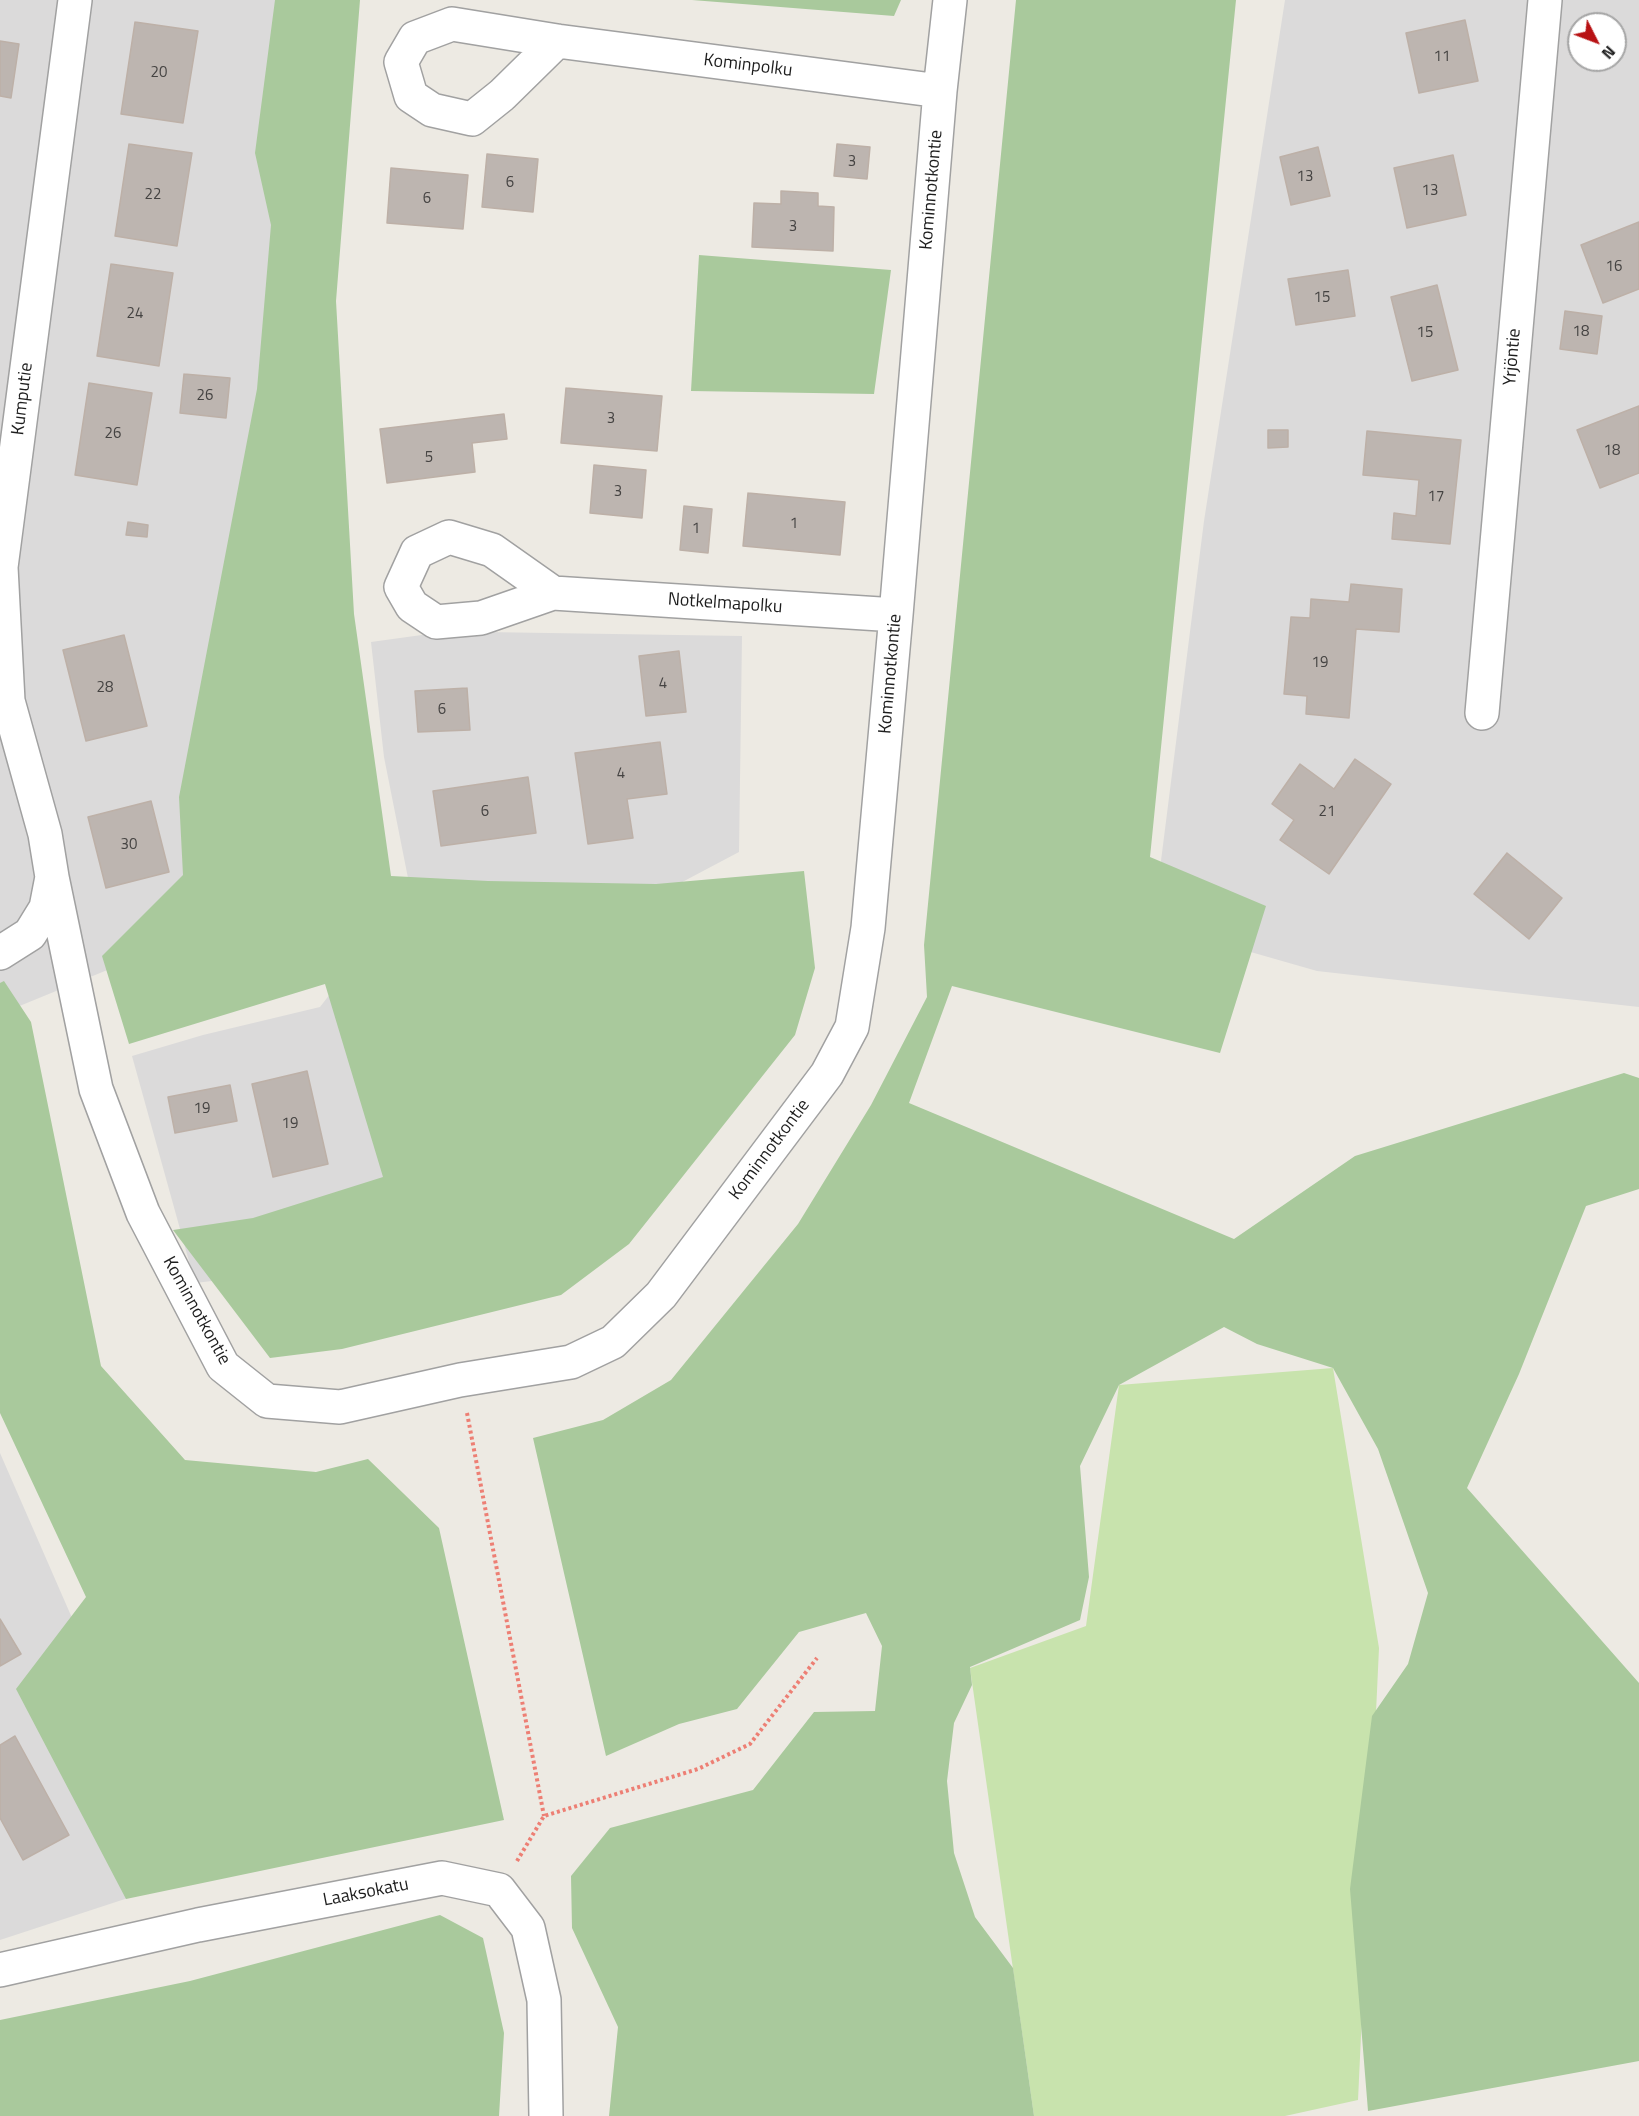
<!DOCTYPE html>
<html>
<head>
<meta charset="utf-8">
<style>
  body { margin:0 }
  #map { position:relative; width:1639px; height:2116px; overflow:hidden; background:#edeae3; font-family:"Titillium Web",sans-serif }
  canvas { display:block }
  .north { position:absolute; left:1567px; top:12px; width:60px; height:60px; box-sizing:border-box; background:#fff; border:2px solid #a5a5a5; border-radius:50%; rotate:132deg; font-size:16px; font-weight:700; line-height:24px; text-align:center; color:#1d1d1d }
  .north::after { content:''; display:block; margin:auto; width:21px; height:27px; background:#b81214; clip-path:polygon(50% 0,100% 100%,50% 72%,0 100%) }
</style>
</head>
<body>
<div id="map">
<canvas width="1639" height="2116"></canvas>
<div class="north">N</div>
</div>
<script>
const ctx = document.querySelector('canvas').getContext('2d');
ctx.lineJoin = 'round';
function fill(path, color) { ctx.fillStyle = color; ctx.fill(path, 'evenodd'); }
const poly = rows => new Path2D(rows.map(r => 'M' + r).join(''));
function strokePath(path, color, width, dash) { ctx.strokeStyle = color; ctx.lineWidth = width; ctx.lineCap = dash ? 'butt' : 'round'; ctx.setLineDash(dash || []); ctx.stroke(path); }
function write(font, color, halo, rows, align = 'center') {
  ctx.font = font + ' "Titillium Web",sans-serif'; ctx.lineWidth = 5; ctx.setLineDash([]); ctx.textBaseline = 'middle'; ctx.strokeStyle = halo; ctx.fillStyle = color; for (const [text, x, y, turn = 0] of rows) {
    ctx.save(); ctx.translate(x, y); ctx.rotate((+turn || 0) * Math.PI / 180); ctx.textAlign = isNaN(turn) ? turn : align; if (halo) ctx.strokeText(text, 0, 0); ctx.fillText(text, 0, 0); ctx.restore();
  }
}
const residential = poly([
  [0,0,315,0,200,932,0,1014],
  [1285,0,1639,0,1639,1007,1317,971,1153,924,1204,521],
  [1579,24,1615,24,1615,60,1579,60],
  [484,632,742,636,739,852,584,934,399,1185,254,1276,195,1283,132,1056,203,1035,320,1007,368,945,408,878,384,757,371,642,429,634],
  [0,1453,186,1879,0,1940]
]);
const grass = poly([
  [1333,1368,1379,1648,1358,2100,1285,2116,1034,2116,970,1668,1086,1626,1119,1385]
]);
const forest = poly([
  [275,0,360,0,336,301,354,614,391,876,488,881,656,884,804,871,815,968,795,1035,629,1244,561,1295,342,1349,270,1358,173,1230,253,1218,383,1177,325,984,129,1044,102,956,183,875,179,797,257,389,271,225,255,153],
  [692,0,901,0,894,16],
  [1016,0,1236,0,1150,857,1266,906,1220,1053,952,986,909,1103,1234,1239,1355,1156,1624,1073,1639,1078,1639,1189,1586,1206,1519,1374,1467,1488,1639,1683,1639,2061,1368,2111,1350,1889,1372,1716,1408,1664,1428,1593,1378,1449,1333,1368,1257,1344,1224,1327,1119,1385,1080,1466,1089,1577,1080,1620,970,1667,972,1685,954,1723,947,1781,954,1853,975,1917,1013,1968,1034,2116,609,2116,618,2027,572,1928,571,1876,610,1828,753,1790,814,1712,875,1711,882,1646,866,1613,799,1632,737,1709,679,1724,606,1756,533,1438,603,1420,671,1380,798,1224,871,1105,927,997,924,945],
  [699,255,891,270,874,394,691,391],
  [4,981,31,1022,101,1366,185,1460,316,1472,368,1459,439,1528,504,1820,126,1899,16,1689,86,1597,0,1413,0,983],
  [440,1915,483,1938,504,2033,499,2116,0,2116,0,2020,190,1981]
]);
const building = poly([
  [1465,20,1478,81,1419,93,1406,33,1465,20],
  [135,22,198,31,183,123,121,114,135,22],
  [0,41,19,44,11,98,0,96,0,41],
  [129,144,192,153,177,246,115,236,129,144],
  [837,144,870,147,867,179,834,176,837,144],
  [1318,147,1330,196,1291,205,1280,157,1318,147],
  [487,154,538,159,533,212,482,207,487,154],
  [1453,155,1466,215,1407,228,1394,168,1453,155],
  [391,168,468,175,463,229,387,223,391,168],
  [781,191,818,193,818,206,834,207,833,251,752,247,754,203,781,204,781,191],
  [1639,222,1639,289,1603,303,1581,245,1639,222],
  [111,264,173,273,159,366,97,356,111,264],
  [1348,270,1355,316,1296,325,1288,279,1348,270],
  [1437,285,1458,370,1412,381,1391,297,1437,285],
  [1565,311,1602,316,1597,354,1560,349,1565,311],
  [184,374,230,378,226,418,180,413,184,374],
  [89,383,152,393,137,485,75,475,89,383],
  [566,388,662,396,657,451,561,443,566,388],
  [1639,406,1639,473,1600,488,1577,430,1639,406],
  [504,414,507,439,472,443,475,472,387,483,380,429,504,414],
  [1268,430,1288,430,1288,447,1268,448,1268,430],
  [1367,431,1461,440,1450,544,1392,539,1394,513,1416,516,1419,480,1363,475,1367,431],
  [594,465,646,470,642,518,590,513,594,465],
  [748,493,845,502,840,555,743,546,748,493],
  [684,506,712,509,708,553,680,550,684,506],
  [128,522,148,525,147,537,126,535,128,522],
  [1351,584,1402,589,1399,632,1356,629,1349,718,1306,714,1307,696,1284,694,1291,617,1310,618,1311,599,1349,602,1351,584],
  [124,635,147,726,86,741,63,650,124,635],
  [679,651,686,712,646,716,639,656,679,651],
  [467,688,470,730,418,732,415,691,467,688],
  [660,742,667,794,627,799,633,838,588,844,575,753,660,742],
  [1355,759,1391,784,1329,874,1280,840,1294,820,1272,804,1300,764,1334,789,1355,759],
  [528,777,536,833,441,846,433,791,528,777],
  [151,801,169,872,106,888,88,817,151,801],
  [1507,853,1562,898,1529,939,1474,894,1507,853],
  [307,1071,328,1164,273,1177,252,1084,307,1071],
  [230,1085,237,1121,175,1133,168,1097,230,1085],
  [0,1619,21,1654,0,1666,0,1619],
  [15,1736,69,1835,23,1860,0,1818,0,1745,15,1736]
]);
const path = poly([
  [467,1413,544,1816],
  [517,1861,544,1816,698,1769,750,1744,817,1658]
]);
const street = poly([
  [557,41,502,95,472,119,432,110,411,96,401,62,415,38,452,24,557,41,940,91],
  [553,593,481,618,436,622,412,606,401,587,417,552,449,537,492,550,553,593,896,615],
  [1482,713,1545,0],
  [52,877,96,1089,143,1213,223,1366,267,1401,340,1407,460,1380,571,1362,613,1342,661,1295,827,1074,852,1027,868,928,896,615,940,91,950,0],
  [0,953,30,934,46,908,52,877,45,834,8,701,1,567,75,0],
  [0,1970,198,1925,442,1878,499,1890,528,1928,544,2000,546,2116]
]);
const numberNames = [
  ["11",1442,57],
  ["20",159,73],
  ["3",852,162],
  ["13",1305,177],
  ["6",510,183],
  ["13",1430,191],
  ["22",153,195],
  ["6",427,199],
  ["3",793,227],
  ["16",1614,267],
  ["15",1322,298],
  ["24",135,314],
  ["18",1581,332],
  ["15",1425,333],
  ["26",205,396],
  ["3",611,419],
  ["26",113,434],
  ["18",1612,451],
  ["5",429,458],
  ["3",618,492],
  ["17",1436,497],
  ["1",794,524],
  ["1",696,529],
  ["19",1320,663],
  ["4",663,684],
  ["28",105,688],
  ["6",442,710],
  ["4",621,774],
  ["6",485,812],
  ["21",1327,812],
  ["30",129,845],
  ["19",202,1109],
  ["19",290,1124]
];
const streetNames = [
  ["Kominpolku",748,66,7],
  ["Kominnotkontie",932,190,-85],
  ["Yrjöntie",1513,357,-85],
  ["Kumputie",23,399,-83],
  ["Notkelmapolku",725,604,4],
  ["Kominnotkontie",891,674,-85],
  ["Kominnotkontie",770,1150,-53],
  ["Kominnotkontie",196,1311,61],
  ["Laaksokatu",366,1893,-11]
];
fill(residential, '#dbdada');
fill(grass, '#c8e3ad');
fill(forest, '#a9c99c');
fill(building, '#bdb5b0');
strokePath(building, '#bdb0a7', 1.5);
strokePath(street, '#a1a1a1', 36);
strokePath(path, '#ed7f74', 4, [3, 3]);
strokePath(street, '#fff', 33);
write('15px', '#454342', null, numberNames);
write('18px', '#1d1d1d', '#fff', streetNames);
</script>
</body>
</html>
